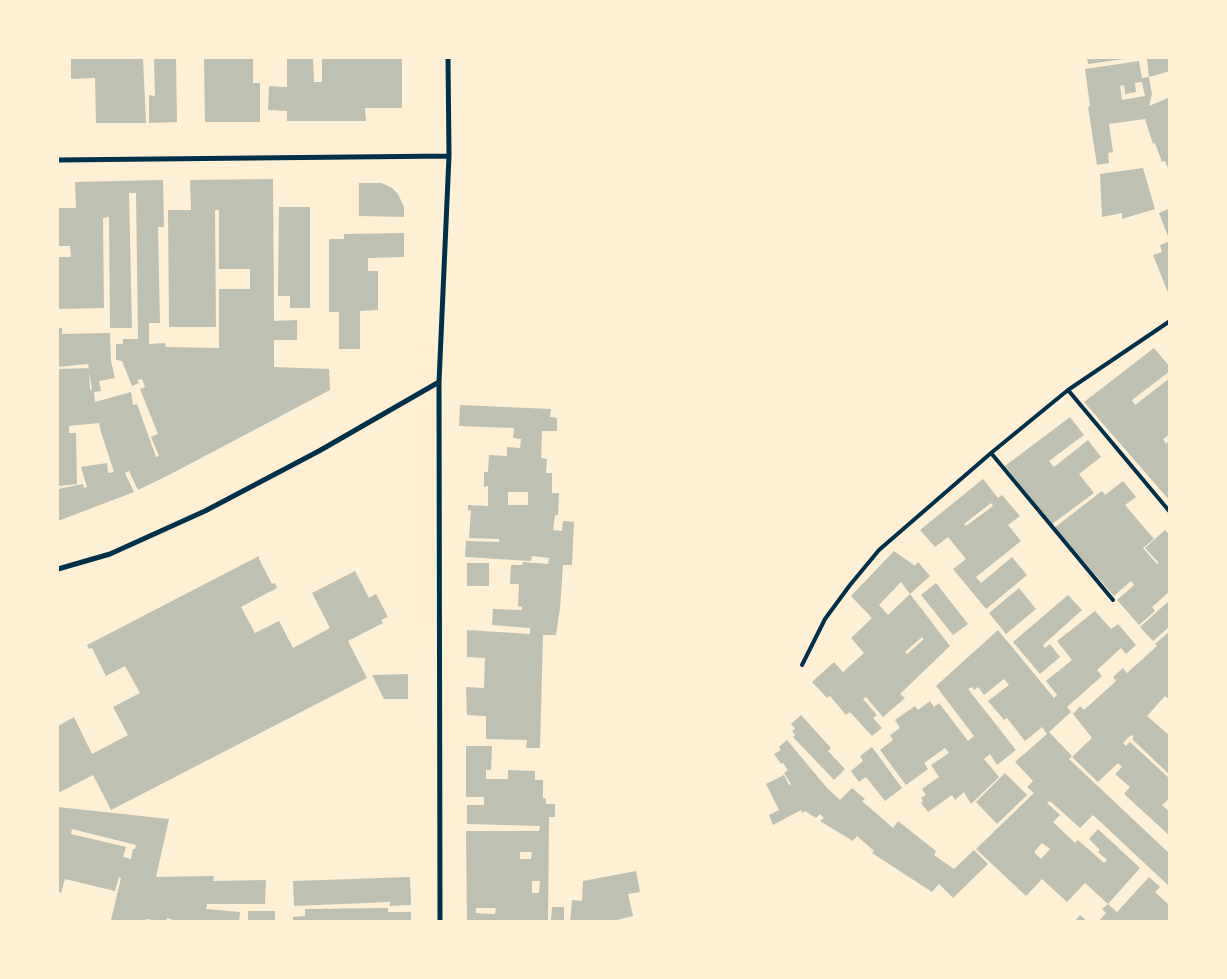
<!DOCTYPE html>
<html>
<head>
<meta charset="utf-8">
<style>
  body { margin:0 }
  #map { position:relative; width:1227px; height:979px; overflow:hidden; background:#fdf0d5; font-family:"Zilla Slab",serif }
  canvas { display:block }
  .frame { position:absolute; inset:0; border:59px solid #fdf0d5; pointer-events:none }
</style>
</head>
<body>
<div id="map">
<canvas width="1227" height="979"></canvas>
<div class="frame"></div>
</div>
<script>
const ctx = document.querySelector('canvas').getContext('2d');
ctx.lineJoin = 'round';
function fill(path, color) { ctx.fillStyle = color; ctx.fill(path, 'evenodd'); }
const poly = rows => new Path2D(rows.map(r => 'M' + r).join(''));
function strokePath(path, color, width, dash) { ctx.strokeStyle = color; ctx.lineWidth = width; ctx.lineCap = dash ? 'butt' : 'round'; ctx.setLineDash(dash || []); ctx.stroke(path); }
const building = poly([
  [71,58,143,58,146,123,96,123,95,78,71,79],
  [154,58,176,58,177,122,149,123,149,95,155,96],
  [204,58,253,58,253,83,260,83,260,122,205,122],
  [287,58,313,58,314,82,322,82,322,58,402,58,402,108,365,108,366,121,287,121,287,111,268,110,269,86,287,87],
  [1087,58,1125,58,1125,59,1088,64],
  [1151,58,1170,58,1170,71,1149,77,1152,94,1149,106,1170,97,1170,173,1165,161,1162,162,1155,143,1153,144,1145,119,1109,124,1113,152,1108,153,1109,163,1097,165,1088,107,1090,106,1085,69,1139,61,1142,78,1149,77,1147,59],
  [1142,82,1145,96,1122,100,1120,86,1124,85,1125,94,1136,92,1135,83],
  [1143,168,1155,209,1122,219,1122,213,1102,217,1100,174],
  [273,179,274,321,297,320,297,340,274,340,274,367,329,369,330,390,167,476,138,490,129,471,125,473,134,492,58,521,58,489,83,484,84,488,87,487,81,467,107,463,108,473,114,472,101,432,99,423,69,426,69,433,76,433,77,484,58,486,58,369,89,368,90,390,92,389,88,364,58,367,58,328,62,328,62,334,110,333,111,361,115,378,99,381,101,391,94,392,95,402,131,392,133,405,137,404,156,457,159,456,151,437,158,434,140,389,145,387,142,379,137,380,139,383,132,386,122,361,116,360,116,344,123,344,123,339,138,339,136,193,129,193,132,328,110,328,109,217,103,218,104,308,58,309,58,257,71,257,70,246,58,246,58,208,76,208,75,182,163,180,164,227,158,227,160,323,149,323,149,344,165,343,166,347,219,348,219,289,250,289,250,269,219,269,219,210,215,210,216,327,169,327,168,210,191,210,190,180],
  [359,183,382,183,392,188,398,194,404,207,404,217,359,216],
  [279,207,310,207,310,308,290,308,290,296,278,296],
  [1170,208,1170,239,1169,239,1159,213],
  [404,233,404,257,368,258,368,271,378,271,378,310,360,311,360,349,339,349,339,312,329,312,329,239,344,239,344,234],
  [1170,241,1169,295,1153,255,1162,252,1160,245],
  [1154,348,1170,367,1170,371,1132,400,1135,405,1170,378,1170,434,1163,439,1166,444,1170,440,1170,501,1084,402],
  [460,405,551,409,550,417,557,418,557,431,542,431,541,458,547,459,546,473,552,473,552,493,559,493,558,515,555,515,553,530,562,531,563,521,574,522,572,565,563,565,560,608,556,635,543,635,540,748,526,748,527,740,486,739,486,716,467,715,466,687,484,688,485,658,467,657,467,630,530,634,530,628,492,625,493,609,522,610,522,607,518,606,519,584,510,584,511,565,522,565,523,562,548,564,549,558,532,556,531,561,465,557,466,541,499,542,499,539,469,538,471,510,468,511,468,505,488,506,488,486,484,487,484,472,488,472,489,455,507,456,507,447,520,448,521,439,513,438,514,428,459,426],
  [508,492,528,492,528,505,508,505],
  [1070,417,1084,435,1049,461,1054,467,1088,440,1101,457,1079,474,1094,493,1052,524,1005,466],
  [983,479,998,498,1002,495,1020,516,1008,525,1021,541,976,577,981,583,1012,557,1027,575,986,609,953,569,966,559,948,537,935,547,920,530],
  [991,503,993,506,966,526,964,524],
  [1123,481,1136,497,1125,505,1154,539,1143,548,1157,564,1159,563,1145,548,1165,530,1170,535,1170,591,1152,607,1155,611,1139,625,1117,600,1134,585,1131,581,1114,596,1054,528,1102,491,1105,495],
  [894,551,915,566,918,562,930,576,910,594,901,582,879,605,888,615,910,594,950,646,900,694,905,698,883,717,866,697,863,699,877,715,873,718,882,728,872,736,850,712,846,715,830,696,827,698,812,682,834,662,843,672,864,653,851,638,872,618,851,596],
  [922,637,924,639,907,654,905,652],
  [259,556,259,559,272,584,275,583,277,588,241,607,255,633,279,621,293,648,330,628,312,593,355,571,369,598,376,594,388,617,381,620,383,623,348,641,367,678,111,810,93,775,58,793,58,726,74,717,92,754,128,735,113,707,140,693,125,666,106,676,92,648,89,649,87,645],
  [467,563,489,563,489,586,467,586],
  [936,583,968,624,953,635,921,595],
  [1019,588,1036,609,1006,634,989,613],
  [1068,595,1082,610,1043,645,1045,648,1050,644,1060,657,1040,674,1013,642],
  [1170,600,1170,626,1153,641,1140,627],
  [1095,611,1111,629,1118,624,1136,645,1126,654,1121,648,1097,670,1102,676,1067,707,1071,712,1049,732,1072,756,1069,759,1170,854,1170,887,1093,815,1080,828,1050,801,1047,803,1060,815,1053,822,1075,843,1078,840,1104,863,1107,860,1098,852,1100,850,1089,839,1098,829,1140,868,1108,904,1117,912,1149,877,1160,887,1155,892,1170,906,1170,922,1098,922,1106,913,1102,909,1108,904,1085,883,1067,902,1042,879,1026,896,976,849,1034,793,1027,787,1033,781,1015,762,1047,734,1042,727,1025,741,1007,718,1004,720,988,701,1009,685,1004,679,984,695,978,687,974,690,972,687,968,689,1016,750,997,765,990,754,984,759,999,777,971,804,964,792,955,800,952,795,928,812,921,803,923,801,921,798,926,795,922,789,939,777,931,765,949,753,945,748,924,763,928,769,906,785,880,750,893,740,890,735,900,728,895,720,915,706,918,710,930,701,934,707,939,703,968,741,974,736,936,686,998,630,1054,698,1057,695,1046,681,1072,660,1057,641],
  [1042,843,1050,849,1041,859,1034,852],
  [1170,631,1170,700,1165,696,1147,716,1170,736,1170,775,1132,739,1134,737,1131,735,1123,743,1126,746,1130,742,1170,779,1170,798,1162,805,1170,812,1170,836,1124,794,1130,787,1115,774,1122,767,1118,763,1098,782,1072,757,1092,738,1073,714,1080,706,1084,710,1116,681,1113,677,1123,668,1127,673,1157,646,1155,644],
  [408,674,408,699,384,699,372,675],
  [801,715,831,748,828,751,845,769,834,780,793,737,795,735,792,731,795,729,791,724],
  [787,740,827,788,840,800,852,788,865,799,862,801,893,828,898,821,936,851,934,855,954,869,974,850,988,864,953,898,939,884,932,892,872,853,874,851,857,836,853,841,820,821,824,818,820,814,816,818,805,811,802,813,801,810,773,825,769,815,779,810,766,784,784,775,789,785,791,784,784,773,788,770,783,763,781,764,774,754,781,750,779,747],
  [466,746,492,746,491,770,486,770,486,779,508,779,508,770,535,771,535,780,543,780,543,798,546,799,546,804,555,804,555,817,549,817,548,922,467,922,466,831,539,831,540,826,467,824,467,805,484,805,484,797,466,797],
  [520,852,532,852,531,859,520,859],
  [532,881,540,881,539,893,532,893],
  [476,908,496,908,495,914,476,913],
  [872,747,902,788,885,801,866,777,859,782,851,771,863,761,860,756],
  [1005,773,1027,795,997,824,976,802],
  [58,807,169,819,156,877,214,876,213,881,266,880,265,904,207,904,206,909,240,912,239,922,179,922,167,918,166,922,146,919,145,922,120,922,111,920,121,878,119,877,115,891,65,879,61,893,58,892],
  [72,829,136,845,135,849,133,849,131,859,123,857,126,847,71,834],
  [636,871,640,892,628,894,633,916,608,922,570,922,572,900,582,901,583,881],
  [410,877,411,905,390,906,390,902,294,906,293,881],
  [552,907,564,907,564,920,551,920],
  [388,908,388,912,411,912,411,922,293,922,293,917,305,916,305,909],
  [248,911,275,911,275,922,248,922],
  [1080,915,1088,922,1074,922]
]);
const service = poly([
  [1068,390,1170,512],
  [991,453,1113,600],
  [802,665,825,619,850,585,879,550,991,453,1068,390,1170,321]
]);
const minor = poly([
  [58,160,449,156],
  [58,569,110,554,205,511,319,451,439,382],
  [440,922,439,382,449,156,448,58]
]);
fill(building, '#bec0b2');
strokePath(service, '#003049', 4);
strokePath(minor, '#003049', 5);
</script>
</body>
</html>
